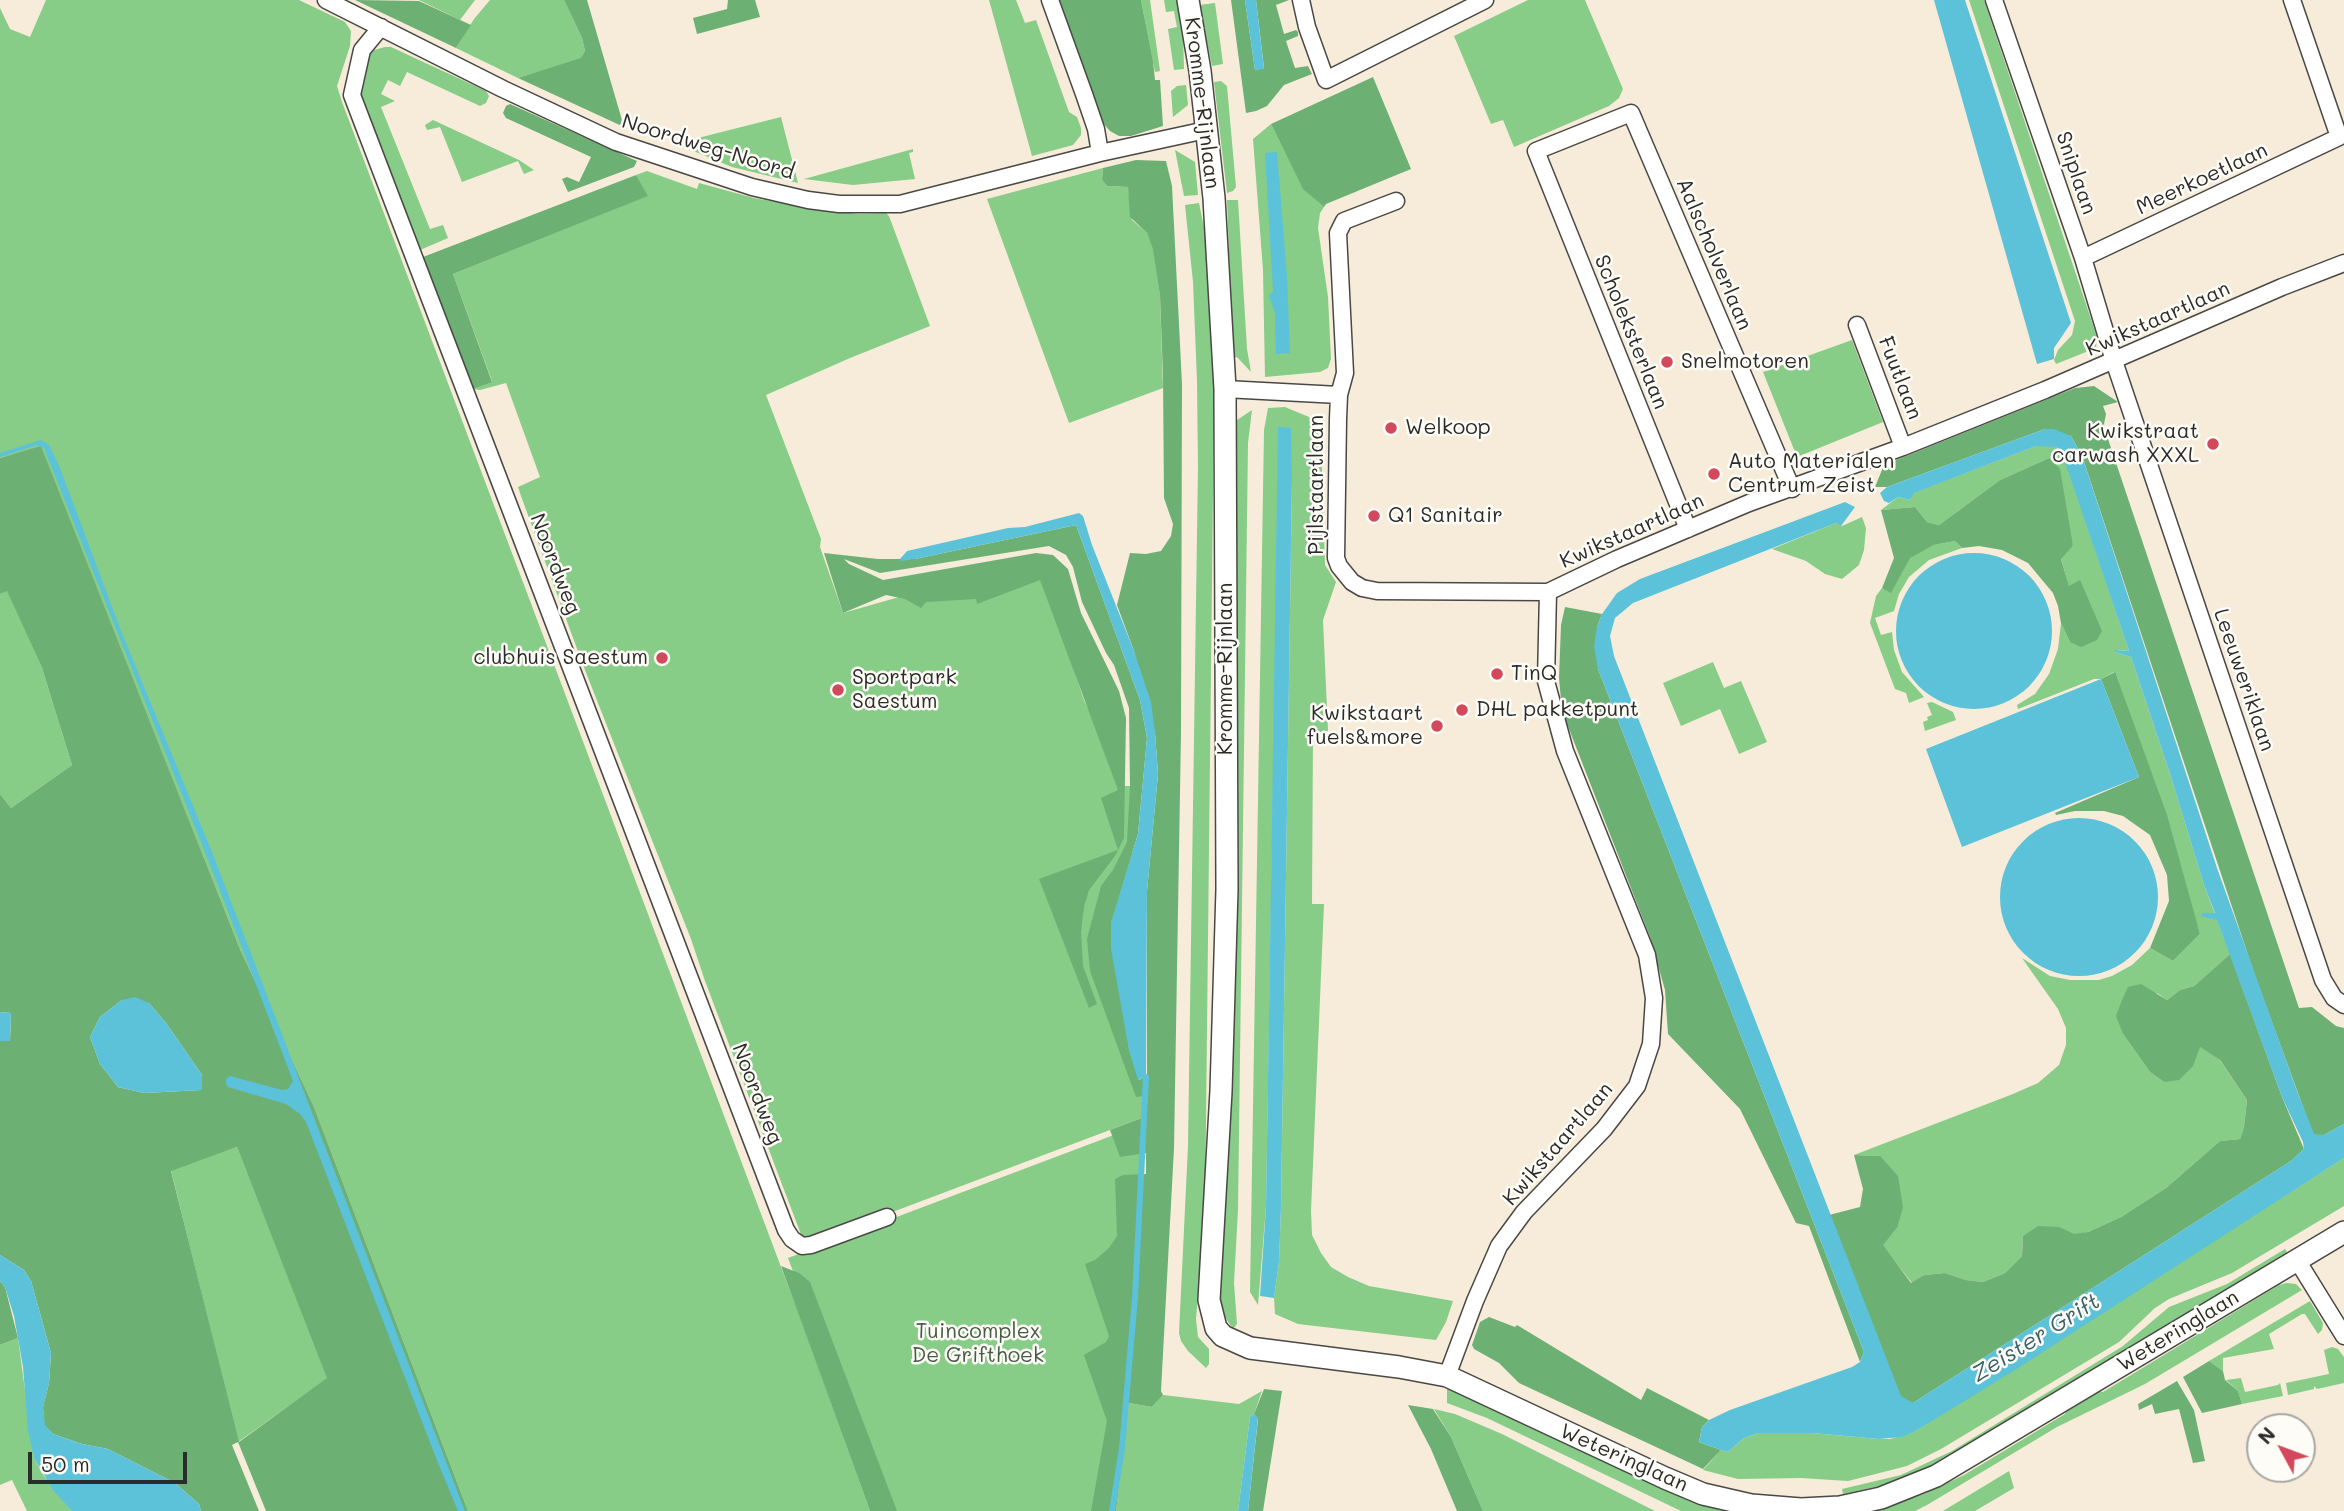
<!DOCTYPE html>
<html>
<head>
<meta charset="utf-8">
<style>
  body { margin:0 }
  #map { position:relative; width:2344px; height:1511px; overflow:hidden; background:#f6ecd9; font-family:Mali,sans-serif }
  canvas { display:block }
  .north { position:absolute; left:2246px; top:1413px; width:70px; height:70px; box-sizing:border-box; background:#fdfcf7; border:2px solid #a9a8a5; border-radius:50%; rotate:311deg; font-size:19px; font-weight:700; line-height:28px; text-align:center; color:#2b2b2b }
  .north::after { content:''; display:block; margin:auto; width:24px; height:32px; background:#d1495b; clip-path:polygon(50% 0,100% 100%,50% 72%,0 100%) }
  .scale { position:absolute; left:28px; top:1452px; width:159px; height:32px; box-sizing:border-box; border:4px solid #2b2b2b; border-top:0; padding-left:9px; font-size:21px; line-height:24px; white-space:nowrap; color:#2b2b2b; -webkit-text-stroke:5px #fdfcf7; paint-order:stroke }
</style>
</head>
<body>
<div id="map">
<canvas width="2344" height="1511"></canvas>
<div class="north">N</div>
<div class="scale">50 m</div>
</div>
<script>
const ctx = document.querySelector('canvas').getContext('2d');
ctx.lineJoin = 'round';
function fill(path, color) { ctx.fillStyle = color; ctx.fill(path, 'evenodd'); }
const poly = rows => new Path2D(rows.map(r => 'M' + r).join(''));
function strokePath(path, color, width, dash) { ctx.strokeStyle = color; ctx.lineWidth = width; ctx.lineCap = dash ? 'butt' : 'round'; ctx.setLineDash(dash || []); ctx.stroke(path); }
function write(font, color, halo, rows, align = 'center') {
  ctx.font = font + ' Mali,sans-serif'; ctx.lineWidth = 5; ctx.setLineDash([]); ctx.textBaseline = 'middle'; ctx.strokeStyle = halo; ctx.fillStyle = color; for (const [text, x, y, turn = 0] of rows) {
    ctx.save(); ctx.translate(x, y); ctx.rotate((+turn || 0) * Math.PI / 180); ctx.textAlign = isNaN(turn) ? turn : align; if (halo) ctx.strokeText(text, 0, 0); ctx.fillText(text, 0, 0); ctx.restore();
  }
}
const green = poly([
  [46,0,299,0,345,22,351,31,350,46,337,86,342,102,798,1312,870,1511,468,1511,314,1107,240,949,41,447,0,458,0,8,10,29,30,37],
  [419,0,475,0,460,20],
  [490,0,564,0,582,38,585,51,581,59,518,78,456,48,474,19],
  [989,0,1016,0,1025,23,1036,20,1069,112,1077,117,1081,128,1081,135,1073,145,1032,156],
  [1141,0,1150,0,1160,71,1155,72],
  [1164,0,1178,0,1183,33,1184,69,1174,70,1168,29,1177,27,1174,11,1166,12],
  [1528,0,1585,0,1623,89,1619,98,1609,106,1514,147,1503,120,1491,124,1454,36],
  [1969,0,1984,0,2097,337,2096,348,2056,364,2054,360,2058,350,2072,335,2075,321],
  [1215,3,1223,64,1212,66,1199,5],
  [385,47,391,47,486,91,489,96,486,103,480,106,407,72,400,86,388,80,381,94,395,101,381,107,430,229,443,225,448,238,420,250,359,94,368,56,374,50],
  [1221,81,1227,86,1236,187,1233,191,1227,193,1214,82],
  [1186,85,1188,105,1173,117,1171,91,1177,86],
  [781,117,798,183,732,167,679,145,698,138],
  [433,120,519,160,534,170,524,174,518,161,462,182,440,127,427,130,425,125],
  [1271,124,1303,188,1324,207,1320,213,1318,228,1328,297,1331,359,1328,368,1320,372,1265,377,1263,270,1253,139],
  [913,149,913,152,909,153,915,179,853,185,804,179],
  [1175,150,1195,162,1198,195,1184,196],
  [1103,168,1102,180,1107,186,1128,187,1132,220,1147,233,1154,249,1160,296,1163,388,1069,423,987,199],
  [647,171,697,189,699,183,754,198,799,206,859,214,886,213,889,216,930,326,850,358,766,395,821,539,820,547,843,613,1036,558,1084,700,1125,786,1130,786,1139,1080,1146,1077,1147,1116,805,1245,705,981,691,939,583,665,521,496,518,487,540,477,506,383,480,390,473,389,492,381,453,274,647,196,636,175],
  [1227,200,1238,200,1247,349,1251,372,1237,357,1233,358],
  [1199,203,1207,242,1214,400,1205,1208,1196,1319,1198,1337,1209,1349,1209,1364,1206,1368,1188,1351,1181,1341,1179,1333,1188,1146,1198,467,1197,381,1193,282,1185,205],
  [1852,340,1883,422,1797,457,1763,372],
  [1285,407,1309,417,1318,429,1321,441,1325,565,1336,582,1323,620,1328,731,1313,733,1312,904,1324,904,1311,1211,1312,1235,1321,1253,1331,1267,1348,1277,1369,1286,1453,1301,1446,1322,1436,1340,1298,1324,1275,1314,1274,1298,1279,1262,1281,1207,1292,480,1279,427,1266,1207,1258,1305,1250,1292,1264,430,1268,408],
  [1252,410,1248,443,1238,1210,1234,1283,1237,1324,1233,1329,1225,1317,1219,1298,1234,422],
  [2047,445,2056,447,2062,453,2066,462,2129,651,2116,650,2115,652,2131,657,2171,777,2204,885,2230,954,2194,986,2180,990,2167,1000,2157,993,2123,1034,2150,1072,2164,1082,2199,1046,2219,1059,2247,1100,2244,1127,2240,1139,2220,1141,2166,1188,2121,1217,2088,1232,2074,1235,2060,1227,2023,1236,2022,1256,2005,1273,1983,1282,1966,1280,1945,1273,1924,1275,1912,1283,1882,1245,1897,1228,1880,1156,1854,1155,2013,1094,2038,1083,2059,1065,2066,1045,2066,1028,2058,1009,2022,958,2050,976,2070,980,2099,980,2112,976,2132,965,2150,948,2173,961,2200,934,2114,672,2101,679,2094,679,2018,709,2017,705,2035,694,2049,674,2058,649,2061,623,2070,642,2080,581,2069,587,2061,558,2073,546,2049,458,2000,480,1939,525,1927,522,1915,507,1881,510,1898,497,1910,500,1913,493,2036,446],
  [1862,517,1866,528,1864,550,1859,565,1842,579,1825,574,1806,561,1772,549,1836,523,1842,526],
  [1955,541,1962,548,1929,560,1909,577,1899,594,1894,611,1875,618,1881,635,1892,632,1894,650,1902,672,1924,697,1909,703,1906,693,1895,689,1870,623,1876,596,1882,588,1891,592,1910,557,1934,545],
  [7,590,42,668,72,765,11,808,0,794,0,594],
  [1713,662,1724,688,1741,681,1767,742,1739,754,1720,709,1681,726,1663,683],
  [1932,702,1953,712,1956,720,1925,731,1923,722,1928,720,1927,717,1932,715,1927,703],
  [1143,1124,1120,1407,1103,1511,883,1511,788,1258],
  [237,1147,328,1378,238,1442,171,1170],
  [2344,1158,2344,1206,2232,1273,2169,1299,2155,1308,2119,1342,1941,1449,1907,1466,1848,1481,1801,1478,1738,1479,1703,1470,1721,1450,1728,1452,1744,1438,1758,1433,1812,1433,1879,1439,1890,1439,1914,1432],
  [2285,1249,2288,1254,1931,1468,1893,1483,1843,1494,1842,1489,1901,1475,1952,1451,2123,1346,2169,1307,2227,1284],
  [2287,1283,2296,1284,2302,1290,2145,1384,2057,1427,1927,1505,1915,1511,1873,1511,1924,1494,1964,1475,2065,1414,2067,1408,2096,1390,2103,1392,2279,1285],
  [2310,1301,2323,1323,2322,1330,2318,1334,2305,1314,2302,1314,2269,1334,2274,1349,2223,1358,2223,1371,2209,1361],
  [18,1338,34,1458,44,1476,72,1511,27,1511,12,1480,0,1485,0,1345],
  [2332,1347,2338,1349,2344,1357,2344,1383,2317,1389,2314,1386,2314,1389,2288,1395,2286,1383,2329,1374,2324,1350],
  [2241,1378,2245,1392,2278,1385,2280,1383,2283,1396,2242,1404,2238,1391,2226,1380],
  [1447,1389,1505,1413,1661,1488,1703,1504,1729,1511,1681,1511,1487,1418,1447,1403],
  [1262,1391,1254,1414,1250,1417,1238,1511,1116,1511,1129,1403,1152,1407,1163,1395,1239,1404],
  [1434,1409,1455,1414,1502,1434,1655,1511,1483,1511,1451,1437],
  [2009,1471,2014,1488,1975,1511,1943,1511]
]);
const forest = poly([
  [355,0,419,1,471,25,456,48],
  [564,0,587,0,624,127,518,78,581,58,585,51,582,38],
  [728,0,755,0,760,17,697,34,693,18,727,9],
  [1055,0,1141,0,1153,61,1155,80,1160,80,1163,126,1131,136,1119,136,1110,131,1103,123],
  [1231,0,1245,0,1255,70,1264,68,1256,0,1289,0,1276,5,1284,34,1296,30,1298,32,1298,36,1286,41,1295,68,1308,66,1312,74,1284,85,1267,106,1256,111,1246,113],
  [1373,77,1411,169,1326,204,1324,207,1303,189,1271,124],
  [510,104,637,161,634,167,568,192,562,179,567,177,579,182,591,157,506,118,503,113,506,106],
  [1136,160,1166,161,1172,186,1182,384,1181,732,1174,1148,1161,1391,1163,1395,1152,1407,1129,1403,1116,1511,1091,1511,1107,1421,1084,1355,1106,1342,1109,1336,1085,1264,1095,1260,1109,1248,1117,1236,1115,1179,1123,1175,1146,1174,1146,1153,1120,1157,1110,1130,1147,1116,1147,891,1158,774,1155,733,1134,651,1117,605,1130,553,1146,554,1161,551,1171,536,1173,524,1164,498,1163,376,1160,296,1153,249,1147,233,1130,217,1128,187,1107,186,1102,180,1103,168],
  [636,175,648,196,453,274,492,382,473,389,423,257],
  [2094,386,2118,402,2103,406,2106,414,2104,424,2108,439,2299,1008,2312,1007,2336,1026,2344,1028,2344,1124,2324,1135,2318,1136,2313,1134,2254,973,2082,456,2071,436,2045,429,1887,487,1875,487,1884,465,2075,388],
  [41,446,240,949,314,1107,468,1511,266,1511,238,1442,232,1445,259,1511,201,1511,199,1504,175,1483,108,1449,82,1444,53,1434,44,1425,43,1407,49,1383,51,1353,31,1281,24,1270,0,1255,0,1041,10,1041,11,1013,0,1012,0,794,11,808,72,765,42,668,7,591,0,594,0,458],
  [122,1000,149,1003,166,1023,202,1075,201,1090,144,1093,118,1087,100,1064,90,1037,100,1017],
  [237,1147,327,1378,239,1442,171,1171],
  [2049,458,2060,469,2073,546,2061,559,2069,586,2080,580,2102,631,2097,640,2081,647,2070,642,2061,623,2058,606,2053,593,2028,563,2002,550,1979,546,1962,548,1955,541,1934,545,1910,558,1891,593,1882,588,1894,558,1881,510,1915,507,1927,522,1939,525,2000,480],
  [1076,525,1140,700,1147,738,1138,834,1111,923,1129,1050,1139,1080,1143,1078,1143,1096,1136,1097,1090,971,1087,939,1101,886,1113,870,1127,842,1130,786,1129,708,1114,665,1106,653,1082,602,1073,567,1066,555,1049,546,880,573,844,559,849,564,883,580,1036,553,1053,555,1068,569,1081,613,1119,691,1126,718,1124,838,1115,856,1089,890,1084,907,1081,932,1083,966,1097,1004,1089,1008,1039,879,1118,850,1101,798,1118,790,1040,580,977,604,976,599,926,602,921,608,905,599,886,595,843,613,824,553,878,559,915,559],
  [1565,607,1602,614,1597,627,1598,669,1864,1352,1860,1362,1809,1226,1796,1223,1740,1109,1668,1034,1665,990,1650,937,1562,711,1559,678,1561,625],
  [2115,672,2167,815,2200,934,2173,961,2150,948,2169,901,2167,875,2150,835,2123,816,2104,811,2075,811,2056,815,2055,813,2139,777,2101,679],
  [2230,954,2282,1097,2304,1149,2291,1161,1913,1403,1906,1401,1900,1396,1829,1215,1860,1207,1863,1189,1854,1155,1880,1156,1898,1176,1903,1207,1897,1228,1883,1245,1911,1283,1924,1275,1945,1273,1966,1280,1983,1282,2005,1273,2022,1256,2023,1236,2038,1226,2060,1227,2074,1234,2088,1232,2121,1217,2166,1188,2220,1141,2240,1139,2244,1127,2247,1100,2220,1060,2200,1047,2193,1066,2179,1080,2164,1082,2150,1072,2123,1034,2116,1016,2122,1000,2128,987,2141,984,2167,1000,2180,990,2194,986],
  [781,1266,799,1273,810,1282,897,1511,870,1511],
  [0,1281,5,1287,18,1338,0,1345],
  [1489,1317,1515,1327,1517,1325,1641,1400,1647,1388,1709,1420,1702,1427,1699,1442,1721,1450,1703,1469,1519,1383,1499,1363,1474,1349,1472,1345,1480,1322],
  [2209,1361,2223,1371,2225,1380,2238,1391,2242,1404,2202,1413,2183,1377],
  [2177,1381,2194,1410,2205,1461,2193,1463,2179,1409,2155,1414,2152,1404,2139,1410,2138,1404],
  [1264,1389,1282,1391,1263,1511,1248,1511,1258,1419,1254,1414],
  [1408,1405,1433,1409,1451,1437,1483,1511,1457,1511,1431,1449]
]);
const water = poly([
  [1245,0,1256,0,1264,69,1255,70],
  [1934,0,1965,0,2071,323,2054,348,2054,359,2037,364],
  [1277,152,1287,277,1290,353,1276,354,1275,313,1269,296,1273,292,1265,153],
  [1278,427,1291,428,1292,480,1281,1207,1279,1262,1274,1298,1260,1296,1266,1207],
  [2045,429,2054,429,2071,436,2082,456,2217,868,2297,1091,2314,1134,2324,1135,2344,1124,2344,1158,2015,1370,1914,1432,1901,1437,1879,1439,1812,1433,1758,1433,1744,1438,1728,1452,1721,1450,1699,1442,1702,1427,1709,1420,1730,1410,1852,1367,1860,1362,1864,1352,1598,669,1594,646,1597,627,1602,614,1617,593,1640,579,1845,502,1855,507,1841,526,1836,523,1633,603,1615,618,1610,636,1614,656,1901,1396,1913,1403,2291,1161,2304,1149,2303,1142,2282,1097,2217,920,2201,916,2202,913,2215,913,2204,885,2171,777,2131,657,2115,652,2115,650,2129,651,2062,453,2056,447,2036,446,1914,493,1910,500,1898,497,1889,503,1884,501,1880,493,1887,487],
  [41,440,49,445,60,468,121,631,212,852,465,1511,458,1511,438,1463,306,1122,300,1114,286,1104,228,1087,226,1084,226,1079,230,1076,282,1090,288,1089,293,1081,216,880,44,448,37,445,0,457,0,453],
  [1079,513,1083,516,1092,545,1134,651,1151,702,1155,733,1158,774,1147,891,1146,1077,1138,1080,1129,1050,1111,949,1111,923,1138,834,1147,738,1140,700,1076,525,915,559,901,561,900,559,907,551,1008,528,1025,527],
  '1896 631a78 78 0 1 1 156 0a78 78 0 1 1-156 0Z',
  [2101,679,2139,777,1962,847,1926,749],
  '2000 897a79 79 0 1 1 158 0a79 79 0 1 1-158 0Z',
  [135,997,149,1003,166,1023,202,1075,202,1090,144,1093,118,1087,100,1064,90,1037,100,1017,122,1000],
  [0,1012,11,1013,10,1041,0,1041],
  [0,1255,24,1270,31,1281,51,1353,49,1383,43,1408,45,1425,53,1434,82,1444,108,1449,175,1483,199,1504,201,1511,72,1511,53,1490,34,1458,28,1431,23,1367,14,1316,5,1287,0,1281],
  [1254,1414,1258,1418,1248,1511,1238,1511,1250,1417]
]);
const stream = poly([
  [1112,1511,1122,1448,1135,1297,1146,1077]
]);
const minor = poly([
  [326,0,503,89,616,142,752,187,808,200,839,204,900,204,1100,153,1206,130],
  [1050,0,1084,94,1096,129,1100,153],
  [1301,0,1307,27,1326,80,1485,0],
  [1994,0,2083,258,2114,361,2323,980,2334,998,2344,1005],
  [381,27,362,50,352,95,786,1230,792,1239,802,1246,811,1245,887,1217],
  [1396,201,1344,221,1338,233,1345,373,1339,395,1338,419,1336,558,1339,566,1352,582,1362,588,1377,591,1548,592,1617,559,1749,503,1903,447,2045,390,2282,287,2344,263],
  [2083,258,2339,137,2292,0],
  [1857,325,1903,447],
  [1225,389,1339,395],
  [1688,529,1536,151,1631,113,1792,489],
  [2297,1260,2344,1336],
  [1447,1376,1475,1301,1499,1246,1524,1212,1604,1129,1637,1086,1651,1044,1654,998,1647,955,1565,751,1546,681,1548,592]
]);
const tertiary = poly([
  [1188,0,1200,71,1214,198,1225,389,1227,889,1221,1091,1209,1300,1216,1328,1223,1336,1250,1348,1399,1367,1447,1376,1665,1478,1703,1494,1751,1505,1801,1509,1840,1507,1881,1498,1936,1476,2344,1232]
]);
const markers = [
  [1667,362,7,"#d1495b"],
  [1391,428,7,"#d1495b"],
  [2213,444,7,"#d1495b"],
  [1714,474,7,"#d1495b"],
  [1374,516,7,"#d1495b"],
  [662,658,7,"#d1495b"],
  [1497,674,7,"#d1495b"],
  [838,690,7,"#d1495b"],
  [1462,710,7,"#d1495b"],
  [1437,726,7,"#d1495b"]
];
const streetNames = [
  ["Kromme-Rijnlaan",1202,103,83],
  ["Noordweg-Noord",708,147,17],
  ["Sniplaan",2076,173,71],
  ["Meerkoetlaan",2202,179,-25],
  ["Aalscholverlaan",1714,254,67],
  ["Kwikstaartlaan",2158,319,-24],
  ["Scholeksterlaan",1631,332,68],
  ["Fuutlaan",1900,378,69],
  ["Pijlstaartlaan",1317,485,-90],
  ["Kwikstaartlaan",1632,531,-24],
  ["Noordweg",555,564,69],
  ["Kromme-Rijnlaan",1226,669,-90],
  ["Leeuweriklaan",2244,680,71],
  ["Noordweg",757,1094,69],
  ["Kwikstaartlaan",1558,1144,-49],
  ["Weteringlaan",2178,1331,-31],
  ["Weteringlaan",1624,1458,24]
];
const poiNames = [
  ["Snelmotoren",1681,362],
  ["Welkoop",1405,428],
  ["Kwikstraat",2199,432,"right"],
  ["carwash XXXL",2199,456,"right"],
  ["Auto Materialen",1728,462],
  ["Centrum Zeist",1728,486],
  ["Q1 Sanitair",1388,516],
  ["clubhuis Saestum",648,658,"right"],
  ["TinQ",1511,674],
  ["Sportpark",852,678],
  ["Saestum",852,702],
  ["DHL pakketpunt",1476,710],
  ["Kwikstaart",1423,714,"right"],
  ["fuels&more",1423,738,"right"]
];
const parkNames = [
  ["Tuincomplex",978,1332],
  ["De Grifthoek",978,1356]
];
const waterNames = [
  ["Zeister Grift",2036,1338,-32]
];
fill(green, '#87cc87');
fill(forest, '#6db074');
fill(water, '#5bc2d9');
strokePath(stream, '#5bc2d9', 6);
strokePath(minor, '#494845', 19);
strokePath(tertiary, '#494845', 24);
strokePath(minor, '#fff', 16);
strokePath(tertiary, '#fff', 21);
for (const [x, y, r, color] of markers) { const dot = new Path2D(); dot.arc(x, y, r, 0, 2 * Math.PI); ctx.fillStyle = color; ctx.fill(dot); strokePath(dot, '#fdfcf7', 2.5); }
write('21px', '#2b2b2b', '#fdfcf7', streetNames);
write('21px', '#2b2b2b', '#fdfcf7', poiNames, 'left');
write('21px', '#475b47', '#fdfcf7', parkNames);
write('italic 23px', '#3c6068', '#fdfcf7', waterNames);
</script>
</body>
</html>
